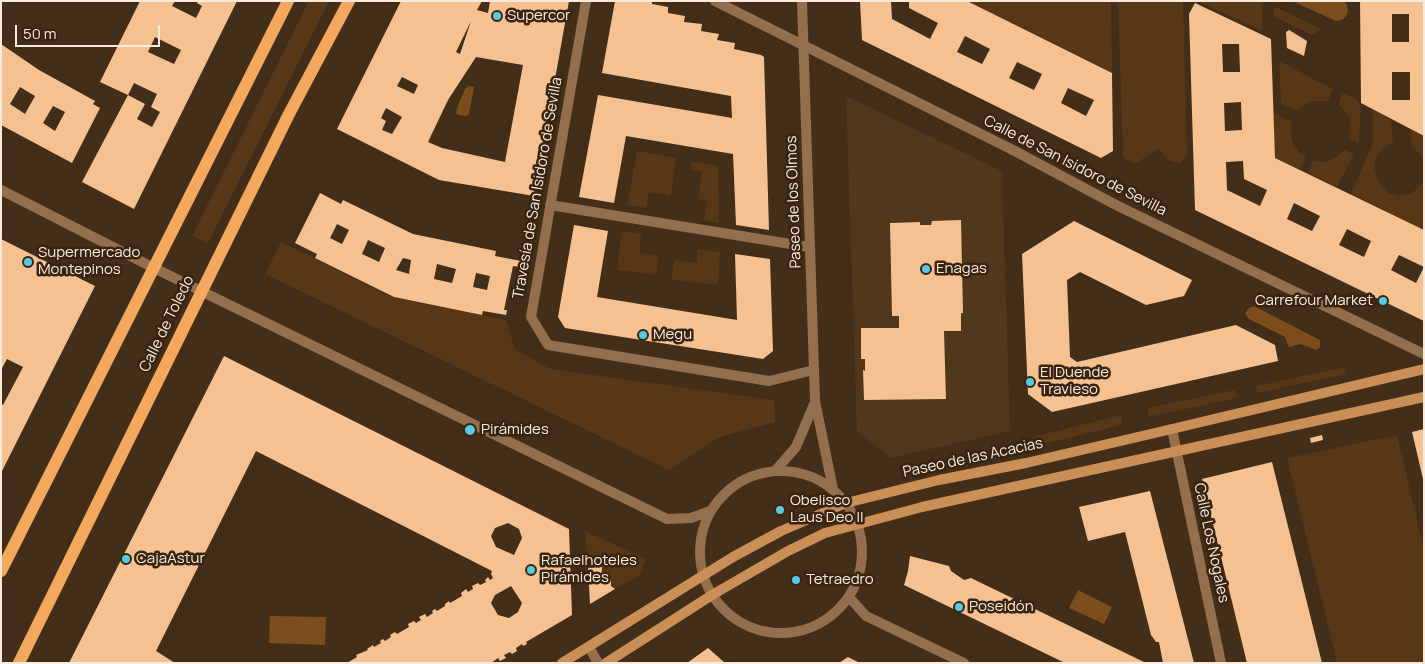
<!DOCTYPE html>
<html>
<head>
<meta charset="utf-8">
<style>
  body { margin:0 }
  #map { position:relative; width:1425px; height:664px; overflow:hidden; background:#432e1a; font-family:Manrope,sans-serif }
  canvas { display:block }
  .frame { position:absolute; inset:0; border:2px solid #f8eadd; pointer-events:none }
  .scale { position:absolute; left:15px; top:25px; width:145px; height:22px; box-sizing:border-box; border:2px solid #f8eadd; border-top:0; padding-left:6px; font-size:15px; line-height:18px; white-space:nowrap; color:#f8eadd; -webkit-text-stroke:4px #392410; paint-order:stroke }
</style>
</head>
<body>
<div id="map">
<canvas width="1425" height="664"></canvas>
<div class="frame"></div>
<div class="scale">50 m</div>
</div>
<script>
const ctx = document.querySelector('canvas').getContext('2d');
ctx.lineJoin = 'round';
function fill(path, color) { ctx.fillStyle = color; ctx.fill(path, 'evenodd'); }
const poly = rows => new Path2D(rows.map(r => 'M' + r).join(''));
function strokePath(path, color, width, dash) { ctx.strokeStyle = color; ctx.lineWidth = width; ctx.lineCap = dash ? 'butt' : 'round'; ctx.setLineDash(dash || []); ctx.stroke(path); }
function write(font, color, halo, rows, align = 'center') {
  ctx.font = font + ' Manrope,sans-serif'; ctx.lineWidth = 5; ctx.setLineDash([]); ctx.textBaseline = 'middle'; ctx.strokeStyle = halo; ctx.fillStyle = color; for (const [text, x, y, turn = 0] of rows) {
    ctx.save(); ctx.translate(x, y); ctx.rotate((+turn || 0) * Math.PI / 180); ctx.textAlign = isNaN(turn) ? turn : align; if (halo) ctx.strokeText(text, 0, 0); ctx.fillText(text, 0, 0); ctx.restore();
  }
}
const built = poly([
  [846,96,1002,171,1010,431,891,458,857,432]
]);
const green = poly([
  [309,1,329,1,208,243,192,236],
  [967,1,1111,1,1112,73],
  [1118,1,1183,1,1187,155,1180,164,1168,160,1159,148,1135,164,1123,158],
  [1197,1,1262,1,1262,31],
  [1274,6,1321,29,1312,35,1273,16],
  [1279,61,1333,89,1328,101,1311,101,1297,111,1281,104],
  [1342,93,1356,98,1361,106,1359,143,1349,138,1350,125,1349,117,1339,105],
  [1373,110,1391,119,1393,142,1387,145,1376,157,1374,167,1377,177,1382,186,1389,193,1399,196,1411,194,1424,182,1424,230,1351,194,1373,142],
  [1273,113,1292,122,1291,134,1293,143,1298,151,1306,157,1300,169,1275,158],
  [1410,129,1424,136,1424,158,1412,147],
  [1345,150,1354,154,1337,187,1308,173,1313,160,1321,162,1329,161,1336,157],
  [637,151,676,158,671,196,648,192,647,208,627,205],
  [692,161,718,166,719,223,704,220,707,201,698,200,702,172,690,169],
  [622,231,641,234,640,253,659,256,656,275,617,270],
  [281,242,392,297,506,320,515,349,550,369,774,400,775,422,720,437,669,470,265,274],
  [697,249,720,252,718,285,671,280,674,260,697,263],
  [1345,367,1346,374,1257,393,1256,386],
  [1235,390,1237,398,1149,417,1147,408],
  [1122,415,1122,425,1034,446,1033,437],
  [1397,435,1424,550,1424,663,1337,663,1287,458],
  [585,531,646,559,640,575,615,589,611,586,611,580,608,578,602,581,601,584,602,567,588,568]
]);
const water = poly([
  [1292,1,1344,1,1347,5,1348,11,1346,16,1342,20,1336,21],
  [469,86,474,87,469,114,466,116,459,115,456,113,457,108,465,89],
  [1254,306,1320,340,1320,347,1316,350,1301,344,1289,347,1285,337,1249,319,1245,313,1249,308],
  [1078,590,1112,607,1104,624,1069,608],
  [270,616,326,617,325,645,269,643]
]);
const building = poly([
  [140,1,175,1,172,6,196,18,202,6,197,3,198,1,237,1,134,209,82,182,128,95,145,104,137,119,152,127,160,112,151,107,157,94,134,83,128,95,100,82],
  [155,37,181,50,174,64,148,52],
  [401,1,482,1,477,10,488,13,490,1,569,1,534,196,439,180,337,129],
  [471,21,460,54,456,52],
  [476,57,523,65,505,162,442,148,428,142,448,100],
  [402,77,418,85,414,94,397,86],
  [386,108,402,117,392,134,382,130,386,121,381,118],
  [615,1,652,1,652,4,668,7,668,13,685,16,684,22,702,24,701,31,719,34,717,40,735,43,734,49,761,55,764,57,769,230,736,225,733,154,626,136,614,203,579,197,598,95,732,118,731,96,602,73],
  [860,1,891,1,892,19,930,39,938,23,909,8,909,1,967,1,1112,73,1113,151,1101,158,862,40],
  [965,36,990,49,982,64,957,52],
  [1017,62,1042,74,1034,90,1009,78],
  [1068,88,1094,100,1086,116,1061,103],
  [1360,1,1424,1,1424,136,1361,103],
  [1392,14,1409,14,1409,42,1392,42],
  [1392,72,1410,72,1410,100,1392,100],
  [1195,3,1271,39,1275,158,1424,230,1424,321,1195,210,1189,14],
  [1222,44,1239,44,1240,72,1223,72],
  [1241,102,1242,130,1225,131,1224,103],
  [1243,161,1244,179,1267,190,1260,206,1227,190,1226,162],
  [1294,203,1320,216,1312,231,1287,219],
  [1347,229,1371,241,1364,257,1339,245],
  [1399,255,1424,267,1416,283,1391,270],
  [1289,30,1307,41,1304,56,1287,48,1286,32],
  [1,44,39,70,95,101,93,104,100,108,72,163,1,125],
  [20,87,35,96,25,114,10,104],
  [53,106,65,112,55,131,43,123],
  [320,193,341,204,343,200,413,234,496,251,495,256,521,261,520,267,513,266,504,310,507,310,506,315,483,311,482,315,394,297,315,258,317,254,295,243],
  [337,224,349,230,342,244,330,238],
  [368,240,385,248,379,262,362,254],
  [403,258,411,260,409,274,396,270],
  [437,264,456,269,452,283,434,279],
  [476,273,490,276,487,290,473,287],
  [961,220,963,313,961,313,961,331,944,331,946,399,864,400,863,370,865,371,865,359,861,359,861,328,899,328,899,316,892,316,890,223,920,222,920,225,931,225,932,221],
  [1074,221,1192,280,1184,296,1146,305,1080,272,1067,280,1070,357,1077,362,1236,325,1275,345,1278,361,1052,412,1028,394,1022,254],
  [574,225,608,231,597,297,737,320,735,254,770,259,773,351,763,359,565,328,558,317],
  [1,239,95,286,1,473,1,404,3,405,23,367,7,359,1,370],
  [224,356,569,529,572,615,526,642,527,644,523,646,522,644,516,648,517,651,512,654,510,652,504,655,506,658,500,661,498,658,491,663,347,663,357,657,356,655,368,650,367,649,373,645,374,647,381,643,380,641,383,639,385,641,391,637,390,635,395,632,397,634,409,627,408,624,414,621,416,623,421,620,419,617,425,614,427,617,433,613,432,611,435,609,437,611,445,606,445,604,449,601,450,603,462,596,461,593,466,589,468,592,473,589,472,586,478,583,480,585,486,582,485,580,488,577,490,580,493,578,491,574,492,571,256,451,156,651,175,663,69,663],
  [508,523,519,529,522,538,514,555,496,547,491,536,495,528],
  [511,586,522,603,518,612,509,618,498,615,491,603,495,595],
  [1424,429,1424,479,1423,479,1412,432],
  [1322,435,1323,440,1311,443,1310,438],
  [1272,462,1322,663,1247,663,1202,479],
  [1150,491,1193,659,1194,663,1163,663,1159,642,1156,642,1151,635,1125,532,1088,541,1079,507],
  [910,556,949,566,951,571,964,580,971,578,1146,663,1065,663,904,585,908,571],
  [602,567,601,584,602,581,608,578,611,580,611,586,615,589,590,604,588,568],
  [708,648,725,663,687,663],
  [848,657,860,663,839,663]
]);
const pedestrian = poly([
  [550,205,809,247]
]);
const minor = poly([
  [586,1,531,317,548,345,769,381,814,370],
  [715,1,1011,149,1116,205,1424,354],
  [802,1,815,401,833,489],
  [1,190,154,268,667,519,691,518,710,511],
  [1172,429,1221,663],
  [775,471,796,447,815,402],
  '700 552a81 81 0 1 1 162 0a81 81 0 1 1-162 0Z',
  [849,597,866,616,964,663],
  [589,647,598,663]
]);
const secondary = poly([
  [562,663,733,557,781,531,846,503,939,480,1026,463,1172,429,1424,369],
  [606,663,712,595,788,551,825,533,922,507,1424,397]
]);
const primary = poly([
  [1,571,288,1],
  [19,663,289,114,349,1]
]);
const markers = [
  [497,16,5,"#57c9e2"],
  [28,262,5,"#57c9e2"],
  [926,269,5,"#57c9e2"],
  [1383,301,5,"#57c9e2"],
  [643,335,5,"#57c9e2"],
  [1030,382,5,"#57c9e2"],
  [470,430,6,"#57c9e2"],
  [780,510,5,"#57c9e2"],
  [126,559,5,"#57c9e2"],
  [531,570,5,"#57c9e2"],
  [796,580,5,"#57c9e2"],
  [959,607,5,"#57c9e2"]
];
const poiNames = [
  ["Supercor",507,16],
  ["Supermercado",38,253],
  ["Montepinos",38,270],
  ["Enagas",936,269],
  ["Carrefour Market",1373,301,"right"],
  ["Megu",653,335],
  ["El Duende",1040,373],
  ["Travieso",1040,390],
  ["Pirámides",481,430],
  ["Obelisco",790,501],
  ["Laus Deo II",790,518],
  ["CajaAstur",136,559],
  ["Rafaelhoteles",541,561],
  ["Pirámides",541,578],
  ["Tetraedro",806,580],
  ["Poseidón",969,607]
];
const streetNames = [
  ["Calle de San Isidoro de Sevilla",1075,166,27],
  ["Travesía de San Isidoro de Sevilla",538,188,-80],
  ["Paseo de los Olmos",794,202,-92],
  ["Calle de Toledo",167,324,-64],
  ["Paseo de las Acacias",973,458,-12],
  ["Calle Los Nogales",1211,543,78]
];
fill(built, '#51371c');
fill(green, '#573716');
fill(water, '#7b4d1a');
fill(building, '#f6c190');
strokePath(pedestrian, '#936f4d', 10);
strokePath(minor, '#936f4d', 10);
strokePath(secondary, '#c98f57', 10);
strokePath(primary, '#f3a85d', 12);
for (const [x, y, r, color] of markers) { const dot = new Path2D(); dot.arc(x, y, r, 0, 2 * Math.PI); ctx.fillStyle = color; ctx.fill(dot); strokePath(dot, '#392410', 2); }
write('15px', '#f8eadd', '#392410', poiNames, 'left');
write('15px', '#f8eadd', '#392410', streetNames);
</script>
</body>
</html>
